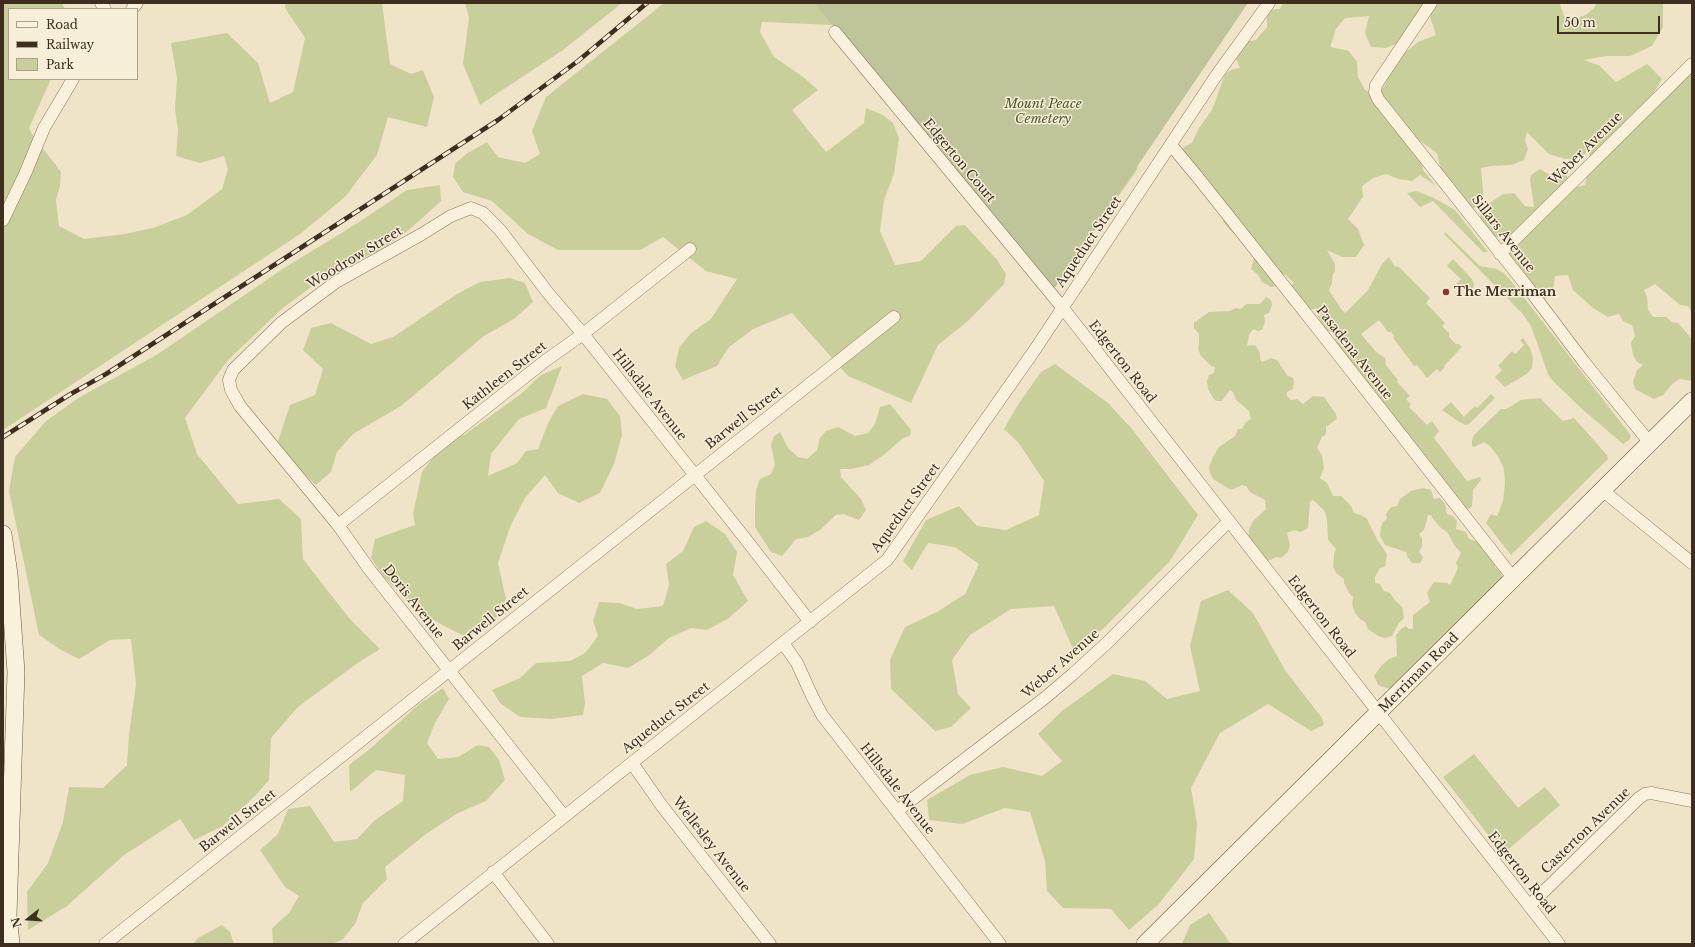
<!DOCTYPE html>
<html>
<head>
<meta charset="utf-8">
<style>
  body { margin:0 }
  #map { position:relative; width:1695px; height:947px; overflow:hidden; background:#f0e4c8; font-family:"Libre Baskerville",serif }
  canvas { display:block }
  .frame { position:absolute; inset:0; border:4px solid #3d2e20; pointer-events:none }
  .legend { position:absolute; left:8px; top:8px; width:130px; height:72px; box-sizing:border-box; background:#f7eed8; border:1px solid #ada18e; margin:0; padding:5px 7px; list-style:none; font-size:12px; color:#3d2e20 }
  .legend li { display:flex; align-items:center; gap:8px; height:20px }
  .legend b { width:20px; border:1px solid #ada18e }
  .north { position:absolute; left:8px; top:899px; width:40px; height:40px; -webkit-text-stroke:3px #f7eed8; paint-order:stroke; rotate:253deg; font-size:11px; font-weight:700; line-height:16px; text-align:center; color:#3d2e20 }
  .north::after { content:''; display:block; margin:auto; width:14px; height:18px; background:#3d2e20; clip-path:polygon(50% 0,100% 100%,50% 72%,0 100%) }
  .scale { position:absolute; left:1557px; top:16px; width:103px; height:18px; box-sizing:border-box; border:2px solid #3d2e20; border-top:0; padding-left:5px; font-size:12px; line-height:14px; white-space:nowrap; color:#3d2e20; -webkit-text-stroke:3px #f7eed8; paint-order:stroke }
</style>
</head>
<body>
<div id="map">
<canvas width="1695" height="947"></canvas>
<div class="frame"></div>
<ul class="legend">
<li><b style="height:5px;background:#faf1dc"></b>Road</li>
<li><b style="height:5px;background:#3d2e20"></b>Railway</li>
<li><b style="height:11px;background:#c9cf9b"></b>Park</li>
</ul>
<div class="north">N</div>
<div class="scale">50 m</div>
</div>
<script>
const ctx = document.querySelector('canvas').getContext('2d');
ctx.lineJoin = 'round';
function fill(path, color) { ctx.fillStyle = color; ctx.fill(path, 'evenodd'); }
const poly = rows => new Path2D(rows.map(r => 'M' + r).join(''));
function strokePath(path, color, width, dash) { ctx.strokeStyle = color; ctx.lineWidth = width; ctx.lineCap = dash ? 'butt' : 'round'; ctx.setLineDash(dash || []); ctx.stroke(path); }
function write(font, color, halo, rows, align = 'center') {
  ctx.font = font + ' "Libre Baskerville",serif'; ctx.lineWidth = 3; ctx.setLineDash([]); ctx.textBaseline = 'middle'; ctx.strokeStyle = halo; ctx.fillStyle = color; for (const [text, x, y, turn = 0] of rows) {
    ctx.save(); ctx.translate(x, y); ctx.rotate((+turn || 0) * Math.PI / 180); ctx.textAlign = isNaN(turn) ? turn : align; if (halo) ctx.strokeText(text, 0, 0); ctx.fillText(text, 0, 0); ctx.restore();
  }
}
const green = poly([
  [3,3,62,3,65,9,9,9,9,79,51,79,29,128,32,134,61,172,60,186,56,200,59,226,84,239,124,234,153,228,187,215,222,189,228,169,224,156,200,163,176,156,178,130,175,109,177,78,171,43,227,33,258,63,270,103,293,92,305,38,285,8,286,3,382,3,390,64,411,74,423,70,434,97,427,127,388,117,377,155,345,197,300,234,3,430],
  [465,3,622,3,563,50,480,105,463,64,469,18],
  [664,3,881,3,1141,151,1137,170,1072,262,917,128,833,25,762,22,760,32,774,57,802,76,818,90,792,110,826,152,864,123,866,108,883,115,893,123,899,138,894,174,884,200,880,231,895,265,921,261,956,226,965,225,997,260,1006,274,1004,284,968,321,938,345,911,403,848,376,792,313,753,329,728,348,717,366,683,380,675,366,679,348,691,333,711,319,737,279,706,271,663,237,640,250,558,250,528,234,492,201,463,192,453,177,455,164,466,154,487,142,498,157,525,163,540,154,532,131,546,97],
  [1283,3,1423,3,1411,25,1398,43,1386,48,1371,47,1365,33,1369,16,1345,18,1336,29,1330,47,1349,51,1357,62,1358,77,1365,90,1377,94,1385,85,1394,62,1418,42,1436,35,1430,17,1432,3,1561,3,1560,5,1566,21,1586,15,1595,7,1596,3,1663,3,1663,27,1652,46,1630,56,1606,56,1584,60,1600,66,1616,82,1647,64,1662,79,1649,101,1661,104,1667,93,1692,68,1692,313,1688,306,1680,305,1655,284,1644,290,1647,297,1648,310,1653,317,1666,317,1672,322,1678,323,1692,339,1692,381,1679,379,1671,385,1663,395,1654,399,1635,389,1633,381,1637,370,1643,365,1637,362,1633,355,1631,343,1635,336,1632,325,1623,321,1619,314,1608,317,1593,308,1573,290,1568,275,1555,276,1553,290,1544,300,1513,269,1504,243,1503,235,1491,240,1479,218,1488,204,1503,194,1514,193,1525,206,1534,207,1530,180,1531,175,1540,169,1550,175,1562,168,1572,185,1577,187,1585,185,1590,160,1589,151,1580,158,1565,159,1549,154,1527,132,1525,140,1528,149,1524,160,1511,165,1491,166,1481,168,1484,201,1477,208,1464,208,1441,169,1437,153,1417,139,1423,170,1436,186,1420,175,1412,181,1398,179,1386,174,1373,178,1362,186,1363,197,1348,219,1358,229,1364,245,1356,257,1342,257,1327,250,1335,264,1335,272,1333,274,1332,283,1329,290,1341,309,1345,313,1368,290,1382,264,1389,257,1395,267,1398,266,1430,298,1426,303,1445,323,1442,326,1449,333,1449,337,1456,344,1459,344,1462,347,1444,366,1445,367,1440,372,1437,369,1427,378,1417,365,1414,366,1394,339,1394,336,1391,332,1388,332,1379,320,1361,334,1376,352,1385,358,1386,365,1398,380,1397,382,1410,396,1406,399,1411,404,1409,407,1427,425,1432,421,1439,431,1434,438,1467,481,1480,477,1481,480,1473,490,1472,506,1467,510,1334,343,1336,335,1325,329,1317,315,1320,309,1300,309,1289,304,1283,293,1294,283,1285,274,1276,286,1271,287,1262,282,1258,275,1251,269,1257,247,1259,243,1251,237,1244,238,1233,233,1223,222,1226,208,1198,187,1179,165,1180,153,1185,146,1192,143,1199,128,1212,110,1225,74,1233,69,1240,68,1235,56,1243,42,1256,40,1267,27,1267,12,1275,9,1280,9],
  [440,185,441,201,409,230,378,252,338,267,283,308,228,360,185,418,197,454,238,504,279,499,301,519,303,559,349,618,380,649,359,662,298,707,271,738,269,780,255,796,223,826,194,840,180,819,124,855,67,906,28,930,27,892,48,863,63,822,69,787,103,788,127,765,129,735,136,684,131,639,110,640,79,659,61,650,39,635,9,491,15,457,46,421,80,397,158,354,284,268,356,224,407,190],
  [1416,191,1434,198,1455,210,1488,252,1483,252,1433,201,1420,207,1407,193],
  [1445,232,1480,266,1497,269,1504,273,1511,281,1629,433,1631,436,1629,440,1623,444,1582,409,1552,380,1548,374,1531,326,1522,313,1444,234],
  [1453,259,1472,279,1474,284,1473,289,1469,293,1462,285,1459,287,1456,284,1461,279,1447,266],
  [510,278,525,283,533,302,514,319,484,336,401,406,353,434,337,452,331,472,316,485,290,462,278,441,290,405,315,395,323,369,303,350,311,328,331,323,371,344,393,337,457,294,480,282],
  [1266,297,1271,300,1272,305,1269,313,1264,315,1265,322,1262,330,1258,331,1253,329,1249,335,1247,346,1253,345,1256,346,1260,353,1260,359,1262,362,1271,358,1277,360,1287,375,1293,378,1294,383,1293,389,1287,392,1287,396,1291,400,1297,399,1303,404,1313,396,1324,397,1336,414,1337,419,1326,427,1326,434,1322,437,1317,448,1322,455,1324,468,1320,478,1327,483,1333,496,1341,496,1351,506,1354,513,1361,515,1367,519,1378,541,1387,554,1385,567,1380,568,1375,577,1375,583,1380,584,1384,591,1390,593,1395,600,1402,607,1404,618,1399,623,1392,636,1385,638,1378,636,1368,629,1365,622,1360,619,1355,613,1352,604,1353,597,1349,593,1344,583,1344,579,1336,573,1333,567,1334,554,1336,549,1328,540,1327,520,1324,510,1313,500,1310,502,1308,528,1301,532,1294,530,1287,533,1290,545,1288,552,1281,558,1276,557,1271,560,1265,560,1248,541,1249,529,1253,521,1266,509,1265,500,1250,492,1246,486,1242,485,1231,490,1213,479,1210,473,1209,467,1213,457,1219,447,1235,436,1238,429,1242,429,1246,422,1251,419,1249,411,1236,400,1233,392,1230,390,1222,401,1216,401,1213,398,1208,389,1207,381,1209,375,1214,373,1215,367,1211,366,1201,356,1198,349,1199,343,1199,334,1194,328,1194,323,1209,312,1230,311,1235,308,1241,309,1246,304,1260,304],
  [1523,338,1530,348,1533,358,1532,368,1528,373,1505,387,1495,377,1502,370,1498,366,1512,351,1515,354,1524,345,1520,340],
  [1055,364,1108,403,1132,429,1198,515,1170,561,1103,629,1073,649,1054,606,1011,609,970,635,952,660,958,694,971,708,951,727,935,731,891,689,890,660,905,627,937,612,965,594,979,564,955,547,928,543,912,570,903,561,926,520,959,506,977,526,1006,530,1039,515,1044,481,1018,442,1004,429,1019,403,1041,372],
  [562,366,546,408,519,419,491,454,488,476,517,463,526,451,538,449,549,421,558,406,583,394,607,399,620,416,622,435,614,464,600,493,579,503,558,493,545,475,525,498,510,527,498,563,506,599,493,624,466,637,435,621,412,605,383,576,371,558,375,539,415,525,413,514,422,472,446,440,464,435,521,394,541,375],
  [1491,394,1495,398,1470,423,1466,425,1459,422,1442,410,1451,402,1464,417,1475,406,1477,408],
  [1540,398,1563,421,1574,418,1607,455,1608,459,1511,555,1486,523,1491,514,1497,516,1503,501,1505,483,1504,469,1499,458,1490,446,1484,442,1474,447,1472,446,1472,440,1474,435,1501,409,1506,409,1521,400],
  [890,404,911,430,910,436,903,438,885,454,869,465,851,469,840,469,841,477,861,499,866,510,859,520,843,514,836,515,820,530,808,537,796,539,782,556,771,552,755,527,755,509,756,490,760,479,771,474,775,465,771,445,774,436,780,432,788,448,798,457,807,459,817,450,820,438,826,431,838,427,855,436,868,433,875,424,880,407],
  [1423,488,1431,490,1434,499,1440,498,1445,504,1447,514,1453,516,1457,521,1456,529,1466,532,1469,539,1482,543,1495,563,1495,567,1501,572,1502,580,1494,589,1486,592,1486,600,1390,689,1378,685,1374,676,1381,666,1389,659,1397,656,1396,635,1401,629,1406,626,1409,629,1413,629,1413,615,1430,602,1427,593,1434,582,1447,583,1450,585,1458,568,1456,563,1461,553,1455,546,1447,532,1441,528,1433,519,1431,515,1428,515,1424,530,1419,534,1422,538,1422,547,1419,551,1423,558,1420,563,1412,563,1408,558,1406,552,1385,545,1380,536,1381,527,1383,522,1387,519,1386,514,1391,507,1397,506,1400,499,1411,491],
  [706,521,725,534,737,552,733,575,748,601,729,618,707,630,691,628,669,638,648,656,628,668,603,663,582,676,585,703,583,715,552,719,520,717,500,703,492,690,520,678,536,663,570,661,585,653,598,636,593,621,599,602,620,603,637,609,663,606,669,585,666,564,683,551,694,527],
  [1228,590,1253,613,1285,670,1322,718,1324,725,1311,731,1268,704,1220,733,1191,788,1197,824,1194,859,1158,905,1129,930,1111,909,1063,908,1047,891,1045,861,1030,812,1005,808,962,824,929,820,927,800,970,775,1003,767,1042,776,1062,761,1038,734,1062,711,1113,674,1145,681,1167,699,1200,691,1190,646,1201,601],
  [443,688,449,699,435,723,427,743,438,759,458,757,478,745,489,747,499,760,505,780,486,801,458,813,426,834,385,867,387,879,363,903,355,924,342,940,331,944,273,944,272,928,289,913,299,896,285,887,260,850,278,834,288,809,310,806,334,842,357,839,375,820,403,801,405,775,376,770,350,792,349,765,371,748,419,704],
  [1474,754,1518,808,1545,787,1560,805,1503,854,1443,777],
  [1209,913,1231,944,1182,944,1190,925],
  [222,925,230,932,234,944,193,944,198,938]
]);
const cemetery = poly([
  [814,3,1248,3,1052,292]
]);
const street = poly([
  [101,3,105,9],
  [1431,3,1376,85,1375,92,1378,99,1529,289,1584,362,1650,443],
  [132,9,137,3],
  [835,32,1062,307,1559,944],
  [1171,145,1200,180,1315,325,1514,579],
  [3,220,25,174,44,128,73,79],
  [1500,254,1692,64],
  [1602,490,1692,563],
  [338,525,545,361,583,334,690,249],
  [783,643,797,663,812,696,822,715,1000,944],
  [632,763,662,806,770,944],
  [897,811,1046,697,1073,674,1108,642,1229,521],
  [564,816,369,569,338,525,240,406,231,390,229,380,233,370,281,323,336,282,422,234,451,216,471,208,483,213,500,230,548,293,583,334,744,537,810,622],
  [493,872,548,944],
  [1529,906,1639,798,1645,794,1651,793,1692,801],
  [105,944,894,317],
  [404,944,887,560,1034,351,1218,73,1269,3]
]);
const secondary = poly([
  [3,534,9,574,16,672,8,915,11,944],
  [1145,944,1692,401]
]);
const rail = poly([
  [3,437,69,395,106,374,498,120,578,61,647,3]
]);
const markers = [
  [1446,292,4,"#9e2a2b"]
];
const parkNames = [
  ["Mount Peace",1043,104],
  ["Cemetery",1043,119]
];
const streetNames = [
  ["Weber Avenue",1586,149,-45],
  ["Edgerton Court",959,161,50],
  ["Sillars Avenue",1503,234,52],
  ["Aqueduct Street",1089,242,-56],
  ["Woodrow Street",355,258,-31],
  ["Pasadena Avenue",1354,353,52],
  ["Edgerton Road",1122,362,52],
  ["Kathleen Street",505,376,-38],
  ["Hillsdale Avenue",649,395,52],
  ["Barwell Street",744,418,-38],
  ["Aqueduct Street",906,508,-54],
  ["Doris Avenue",413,602,52],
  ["Edgerton Road",1321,617,52],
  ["Barwell Street",491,619,-39],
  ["Weber Avenue",1061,664,-41],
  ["Merriman Road",1419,673,-45],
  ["Aqueduct Street",666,718,-38],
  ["Hillsdale Avenue",897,789,52],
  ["Barwell Street",238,821,-38],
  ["Casterton Avenue",1586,831,-44],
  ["Wellesley Avenue",711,845,52],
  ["Edgerton Road",1521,873,52]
];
const poiNames = [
  ["The Merriman",1454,292]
];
fill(green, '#c9cf9b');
fill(cemetery, '#bfc49a');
strokePath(street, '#8d765c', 13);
strokePath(secondary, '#6f573f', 18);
strokePath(street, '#faf1dc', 12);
strokePath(secondary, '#faf1dc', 17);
strokePath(rail, '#3d2e20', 4.5);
strokePath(rail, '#f7eed8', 3, [9]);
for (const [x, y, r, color] of markers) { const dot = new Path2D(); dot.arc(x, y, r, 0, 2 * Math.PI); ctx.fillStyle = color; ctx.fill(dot); strokePath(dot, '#f7eed8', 1.5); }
write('italic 13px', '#4d5a26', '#f7eed8', parkNames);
write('13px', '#3d2e20', '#f7eed8', streetNames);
write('bold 13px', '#3d2e20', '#f7eed8', poiNames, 'left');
</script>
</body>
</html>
